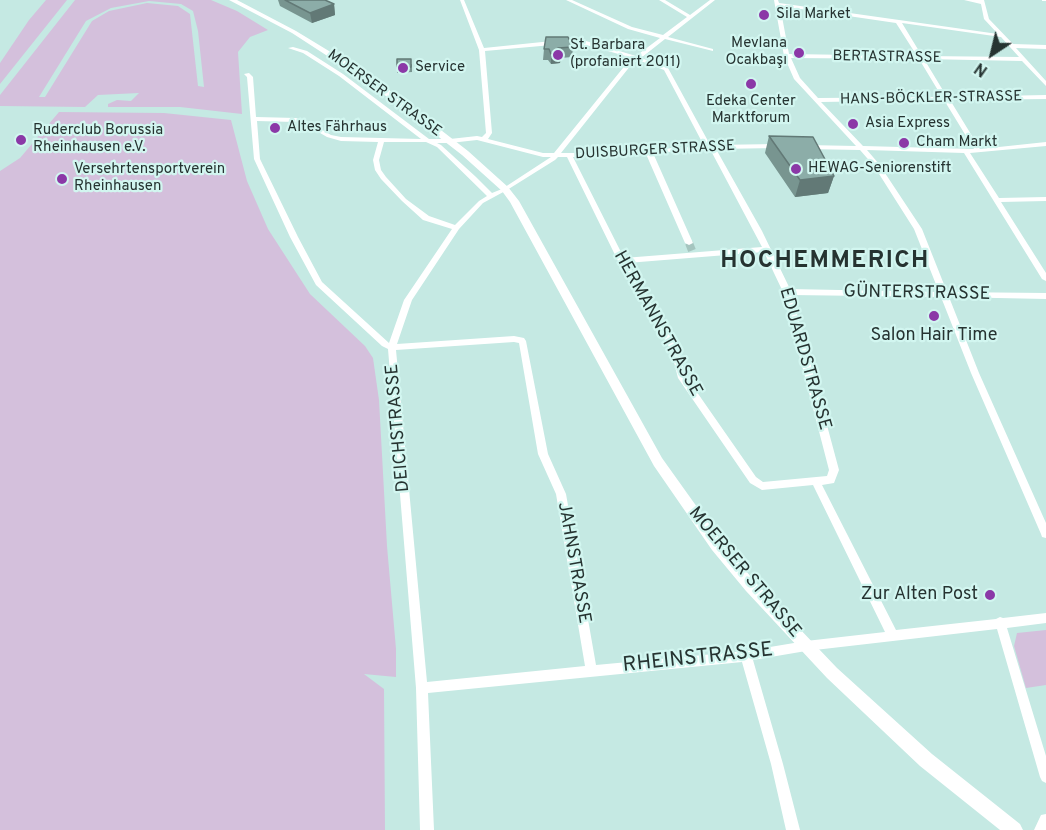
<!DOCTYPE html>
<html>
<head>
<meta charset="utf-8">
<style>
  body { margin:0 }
  #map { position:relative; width:1046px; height:830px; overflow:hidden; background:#c5e9e3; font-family:Overpass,sans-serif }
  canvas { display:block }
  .north { position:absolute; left:962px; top:24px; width:60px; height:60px; -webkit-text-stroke:4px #d2f6f0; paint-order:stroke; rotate:215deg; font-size:16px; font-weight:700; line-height:24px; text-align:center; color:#263331 }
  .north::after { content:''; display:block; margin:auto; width:21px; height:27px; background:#263331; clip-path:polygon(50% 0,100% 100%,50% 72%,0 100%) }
</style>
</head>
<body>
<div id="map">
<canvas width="1046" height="830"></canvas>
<div class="north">N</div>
</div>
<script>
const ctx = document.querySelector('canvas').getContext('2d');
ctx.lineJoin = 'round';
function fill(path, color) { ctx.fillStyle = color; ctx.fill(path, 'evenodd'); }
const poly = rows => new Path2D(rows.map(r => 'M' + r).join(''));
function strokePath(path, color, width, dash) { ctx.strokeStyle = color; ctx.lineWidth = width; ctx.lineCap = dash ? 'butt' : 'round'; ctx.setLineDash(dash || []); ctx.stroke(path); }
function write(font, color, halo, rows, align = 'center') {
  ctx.font = font + ' Overpass,sans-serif'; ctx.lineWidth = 4.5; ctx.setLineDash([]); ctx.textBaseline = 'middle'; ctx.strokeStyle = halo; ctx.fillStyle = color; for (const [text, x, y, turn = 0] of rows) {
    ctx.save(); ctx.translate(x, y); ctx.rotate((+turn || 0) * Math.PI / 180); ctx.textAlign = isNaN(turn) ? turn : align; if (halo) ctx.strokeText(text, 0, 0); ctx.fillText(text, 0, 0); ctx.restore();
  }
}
const green = poly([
  [46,0,67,0,0,84,0,63,29,20],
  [75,0,211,0,237,11,268,30,250,37,238,52,242,114,180,107,108,107,108,104,117,100,131,101,139,93,98,95,85,107,0,106,0,95],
  [149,1,181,4,193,11,198,31,204,87,198,86,190,14,178,6,147,3,109,11,92,21,45,97,39,97,86,21,111,8],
  [59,112,164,113,231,120,247,181,268,229,310,294,365,346,373,358,379,400,387,546,396,649,396,677,364,674,384,689,385,830,0,830,0,171,20,158],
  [1046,630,1046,685,1026,688,1014,646,1017,633]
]);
const minorTunnel = poly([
  [689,243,693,253]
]);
const minor = poly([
  [460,0,464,0,484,48,552,41,586,41,636,56,660,38,628,29,566,0,572,0,632,27,663,35,687,17,659,0,665,0,690,15,710,0,715,0,668,37,713,49,713,51,665,39,641,58,668,68,708,141,713,145,777,144,780,146,777,148,716,149,762,231,790,289,939,292,914,229,874,166,860,150,806,149,803,147,806,145,856,146,794,79,784,56,774,0,778,0,779,3,998,34,984,19,981,4,964,0,984,0,989,19,1013,44,1046,45,1046,49,1016,48,1046,81,1046,86,1022,61,924,59,947,97,1046,95,1046,99,950,100,980,149,1046,142,1046,146,970,153,999,198,1046,197,1046,201,1001,202,1046,273,1046,281,1042,279,964,153,867,150,879,164,922,229,947,292,1046,293,1046,299,949,297,979,373,1046,523,1046,538,1042,537,1041,534,971,373,941,297,792,295,839,470,834,483,822,485,896,630,996,619,1000,617,1003,618,1046,613,1046,623,1007,628,1046,756,1046,783,1042,781,1040,777,997,629,806,651,753,660,783,764,800,830,786,830,771,764,742,662,428,693,434,830,420,830,416,688,388,349,382,346,316,285,290,237,254,159,247,77,244,74,249,73,253,77,256,117,296,118,312,124,331,135,341,137,421,139,339,76,303,53,288,48,293,47,307,51,343,74,429,139,450,139,477,136,482,137,486,133,479,50,460,0],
  [780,6,896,23,917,56,789,54,780,6],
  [902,23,1001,37,1019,57,922,56,902,23],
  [552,45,586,45,633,58,627,63,554,153,543,153,488,139,492,133,485,51,552,45],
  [791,58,919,59,942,97,818,98,800,78,791,58],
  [638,60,664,70,702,142,706,146,598,153,561,153,631,65,638,60],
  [944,100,974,149,863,146,821,102,944,100],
  [257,121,295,122,308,126,327,137,341,141,378,142,373,160,375,170,381,179,402,201,423,220,452,229,404,300,389,343,322,282,298,237,260,159,257,121],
  [477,140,543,157,551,157,502,189,492,193,476,177,441,145,437,143,450,143,477,140],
  [384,142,426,142,437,147,487,196,479,201,455,225,429,216,406,199,386,177,381,170,379,160,384,142],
  [710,149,762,247,624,258,573,157,598,157,646,154,685,243,689,245,693,243,653,153,710,149],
  [558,157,567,157,618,261,671,350,678,378,750,483,762,490,813,485,885,632,806,641,746,651,596,665,566,494,548,454,526,341,524,338,514,336,397,344,412,300,459,229,483,203,507,190,555,160,558,157],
  [764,252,783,292,829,470,827,476,763,482,756,477,685,375,679,350,627,263,764,252],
  [514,342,519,343,538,454,556,494,585,666,427,682,396,350,514,342],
  [1042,0,1046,0,1046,1,1042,1,1042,0],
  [1046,814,1046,830,1034,830,1041,815,1046,814]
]);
const secondary = poly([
  [229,0,237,0,296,31,375,79,468,151,508,187,519,201,662,458,722,542,756,583,837,668,932,754,1020,824,1023,830,1000,830,920,766,827,678,746,591,712,550,654,466,510,202,502,191,462,155,369,83,292,33,229,0]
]);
const wall = poly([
  [278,0,325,0,334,4,335,15,312,23,280,6],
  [573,47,572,57,561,58,560,63,551,64,548,60,543,60,544,49],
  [412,64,412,72,397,73,397,68],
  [769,136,834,176,828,193,795,197,765,153]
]);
const shadedWall = poly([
  [334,4,335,15,312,23,310,13],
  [561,53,560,63,551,64,551,54],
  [834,176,828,193,795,197,800,180]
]);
const building = poly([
  [285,0,325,0,334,4,310,13,285,0],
  [546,37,568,37,573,47,558,48,561,53,551,54,549,49,544,49,546,37],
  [397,59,411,59,411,67,397,68,397,59],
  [769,136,813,137,834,176,800,180,769,136]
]);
const markers = [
  [764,15,6,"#8b38a7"],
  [799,53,6,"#8b38a7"],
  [558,55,6,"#8b38a7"],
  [403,68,6,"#8b38a7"],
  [751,84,6,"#8b38a7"],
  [853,124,6,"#8b38a7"],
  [275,128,6,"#8b38a7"],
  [21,140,6,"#8b38a7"],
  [904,143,6,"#8b38a7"],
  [796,169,6,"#8b38a7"],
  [62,179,6,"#8b38a7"],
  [934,316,6,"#8b38a7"],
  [990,595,6,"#8b38a7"]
];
const farPoinames = [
  ["Sila Market",776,15],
  ["Mevlana",787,44,"right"],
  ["Ocakbaşı",787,61,"right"],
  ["St. Barbara",570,46],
  ["(profaniert 2011)",570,63],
  ["Service",415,68],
  ["Edeka Center",751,102,"center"],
  ["Marktforum",751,119,"center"],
  ["Asia Express",865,124],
  ["Altes Fährhaus",287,128],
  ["Ruderclub Borussia",33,131],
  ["Rheinhausen e.V.",33,148],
  ["Cham Markt",916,143],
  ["HEWAG-Seniorenstift",808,169],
  ["Versehrtensportverein",74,170],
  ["Rheinhausen",74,187]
];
const farStreetnames = [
  ["BERTASTRASSE",887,58,1],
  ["MOERSER STRASSE",384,94,36],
  ["HANS-BÖCKLER-STRASSE",931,99,-1],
  ["DUISBURGER STRASSE",655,151,-3]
];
const streetNames = [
  ["GÜNTERSTRASSE",917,294,1],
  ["HERMANNSTRASSE",657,324,61],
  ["EDUARDSTRASSE",804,359,74],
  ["DEICHSTRASSE",399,428,-95],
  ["JAHNSTRASSE",573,563,80],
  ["MOERSER STRASSE",744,573,50]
];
const poiNames = [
  ["Salon Hair Time",934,336],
  ["Zur Alten Post",978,595,"right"]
];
const nearStreetnames = [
  ["RHEINSTRASSE",698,659,-6]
];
const districtNames = [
  ["HOCHEMMERICH",825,262]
];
fill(green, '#d4c0dc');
strokePath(minorTunnel, '#a5c5bf', 8, [8, 4]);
fill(minor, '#fff');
fill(secondary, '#fff');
fill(wall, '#789590');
fill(shadedWall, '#627976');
fill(building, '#8cada8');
strokePath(building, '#627976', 1.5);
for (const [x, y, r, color] of markers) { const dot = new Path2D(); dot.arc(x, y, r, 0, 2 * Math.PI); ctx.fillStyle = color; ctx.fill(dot); strokePath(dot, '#d2f6f0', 2); }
write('15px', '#263331', '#d2f6f0', farPoinames, 'left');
write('15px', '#263331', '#d2f6f0', farStreetnames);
write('18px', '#263331', '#d2f6f0', streetNames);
write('18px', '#263331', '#d2f6f0', poiNames);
write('21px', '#263331', '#d2f6f0', nearStreetnames);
ctx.letterSpacing = '1.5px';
write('bold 24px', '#263331', '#d2f6f0', districtNames);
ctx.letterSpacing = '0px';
</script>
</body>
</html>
